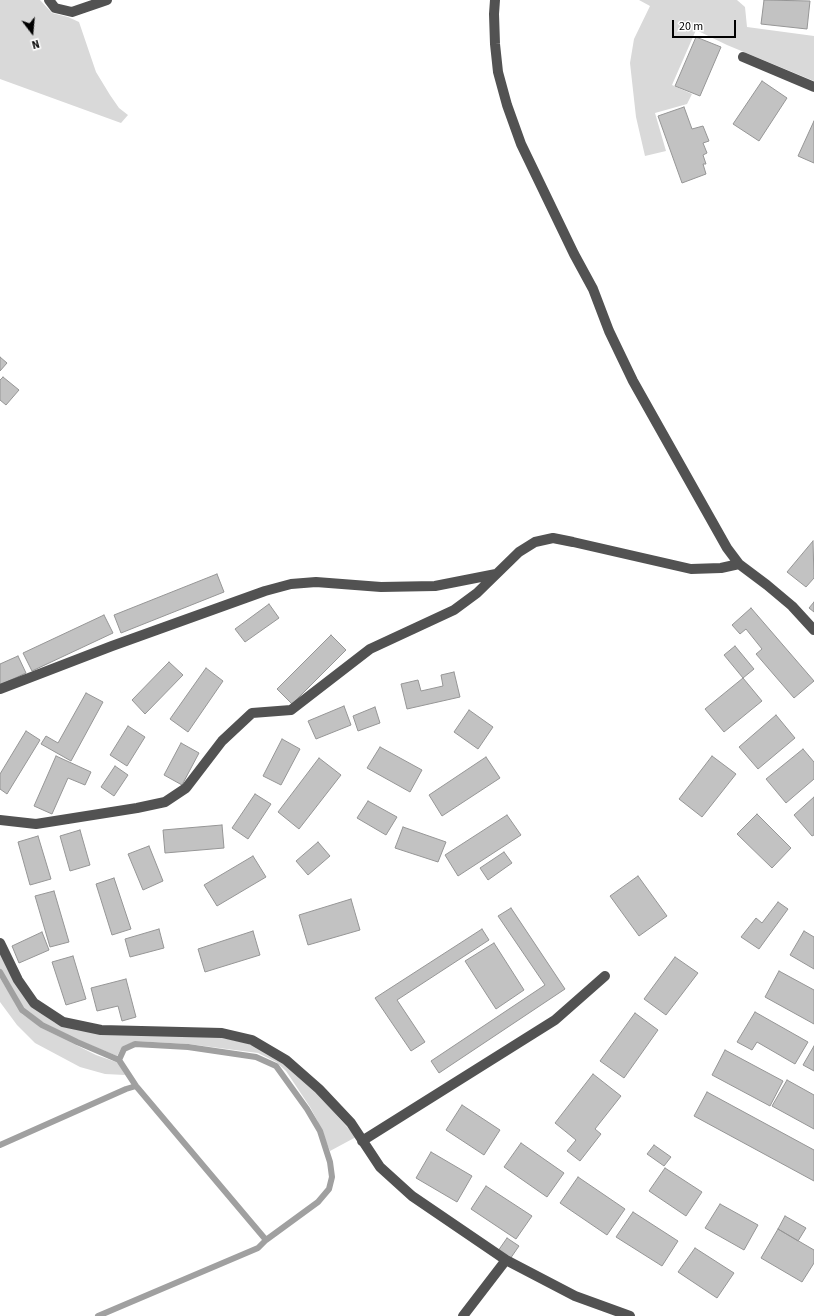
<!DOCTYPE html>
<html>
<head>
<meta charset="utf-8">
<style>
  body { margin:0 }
  #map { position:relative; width:814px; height:1316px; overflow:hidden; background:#fff; font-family:"Source Sans 3",sans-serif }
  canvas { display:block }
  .north { position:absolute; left:12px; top:12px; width:40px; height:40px; -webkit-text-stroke:3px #fff; paint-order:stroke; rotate:164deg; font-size:11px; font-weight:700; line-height:16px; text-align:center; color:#000 }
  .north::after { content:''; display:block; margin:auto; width:14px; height:18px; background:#000; clip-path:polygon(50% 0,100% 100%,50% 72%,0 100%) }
  .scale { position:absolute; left:672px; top:20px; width:64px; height:18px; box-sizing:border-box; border:2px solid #000; border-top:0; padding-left:5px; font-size:12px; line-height:14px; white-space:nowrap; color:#000; -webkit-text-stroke:3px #fff; paint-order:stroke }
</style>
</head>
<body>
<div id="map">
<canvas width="814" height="1316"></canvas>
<div class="north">N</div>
<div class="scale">20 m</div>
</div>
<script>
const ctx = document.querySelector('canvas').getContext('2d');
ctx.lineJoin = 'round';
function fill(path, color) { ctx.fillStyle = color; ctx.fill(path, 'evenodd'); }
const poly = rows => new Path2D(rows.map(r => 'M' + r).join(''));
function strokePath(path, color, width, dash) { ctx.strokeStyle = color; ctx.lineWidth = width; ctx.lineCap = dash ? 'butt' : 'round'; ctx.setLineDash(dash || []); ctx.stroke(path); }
const green = poly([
  [0,0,40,0,52,13,68,17,79,22,96,72,110,95,119,108,128,115,121,123,0,79],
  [639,0,737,0,745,7,747,27,814,36,814,81,727,45,696,30,672,85,692,94,687,104,655,113,666,151,645,156,636,117,630,63,634,39,650,6],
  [0,953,31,1005,55,1023,218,1037,246,1043,259,1048,283,1063,316,1092,356,1137,330,1151,317,1120,310,1107,286,1071,276,1062,258,1053,188,1044,135,1041,122,1047,117,1056,76,1039,41,1021,23,1008,9,985,0,969],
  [0,978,22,1014,44,1029,96,1055,119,1063,125,1075,105,1074,80,1067,35,1043,17,1025,0,1002]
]);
const stream = poly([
  [0,972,22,1010,42,1025,77,1042,119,1060,136,1086,266,1240],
  [0,1145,126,1089,136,1086],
  [98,1316,258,1248,266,1240,318,1202,329,1189,332,1177,330,1162,320,1131,307,1109,276,1066,256,1057,188,1047,135,1044,124,1049,119,1060]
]);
const building = poly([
  [764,0,810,1,807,29,761,24,764,0],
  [696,37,721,47,700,96,675,86,696,37],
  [762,81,787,98,759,141,733,124,762,81],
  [684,107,692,129,703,126,709,141,703,143,707,153,703,155,706,164,703,164,706,174,682,183,658,116,684,107],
  [814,121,814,163,798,156,814,121],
  [0,357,7,363,0,371,0,357],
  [3,377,19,390,6,405,0,400,0,380,3,377],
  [813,541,814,578,806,587,787,572,813,541],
  [217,574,224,592,121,633,114,615,217,574],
  [814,602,814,612,809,608,814,602],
  [269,604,279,618,245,642,235,629,269,604],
  [751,608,814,681,794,698,756,654,762,649,746,629,740,634,732,625,751,608],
  [104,615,113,633,32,671,23,653,104,615],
  [331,635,346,650,292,704,277,689,331,635],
  [735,646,754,669,743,678,724,655,735,646],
  [18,656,26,673,0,685,0,664,18,656],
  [169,662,183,675,145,714,132,700,169,662],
  [206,668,223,681,188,732,170,719,206,668],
  [454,672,460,697,407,709,401,684,418,680,421,691,443,686,441,675,454,672],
  [743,678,762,701,724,732,705,709,743,678],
  [86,693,103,702,71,761,41,744,46,736,58,743,86,693],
  [344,706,351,725,316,739,308,721,344,706],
  [375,707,380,723,358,731,353,716,375,707],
  [469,710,493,727,478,749,454,732,469,710],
  [776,715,795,738,758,769,739,747,776,715],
  [128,726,145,737,127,766,110,755,128,726],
  [26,731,40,740,7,794,0,789,0,774,26,731],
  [282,739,300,749,281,785,263,776,282,739],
  [181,743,199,753,182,785,164,775,181,743],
  [380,747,422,770,410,792,367,768,380,747],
  [803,749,814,762,814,779,786,803,766,779,803,749],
  [56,756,91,772,85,785,68,778,52,814,34,806,56,756],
  [712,756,736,774,702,817,679,799,712,756],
  [486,757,500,778,442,816,429,795,486,757],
  [319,758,341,775,299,829,278,812,319,758],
  [115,766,128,775,114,796,101,787,115,766],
  [255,794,271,804,248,839,232,828,255,794],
  [814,797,814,835,812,836,794,815,814,797],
  [368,801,397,817,386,835,357,818,368,801],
  [757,814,791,848,772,868,737,834,757,814],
  [507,815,521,835,458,876,445,855,507,815],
  [222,825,224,848,165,853,163,830,222,825],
  [403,827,446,842,438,862,395,848,403,827],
  [80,830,90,865,70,871,60,836,80,830],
  [38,836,51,879,30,885,18,842,38,836],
  [318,842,330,856,308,875,296,861,318,842],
  [149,846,163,881,143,890,128,854,149,846],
  [504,852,512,863,488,880,480,868,504,852],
  [253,856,266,877,217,906,204,885,253,856],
  [638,876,667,916,639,936,610,896,638,876],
  [114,878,131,929,112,935,96,884,114,878],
  [54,891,69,942,50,947,35,896,54,891],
  [351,899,360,930,308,945,299,915,351,899],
  [778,902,788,909,759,949,741,937,756,918,762,923,778,902],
  [511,908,565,989,439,1073,431,1061,545,985,498,916,511,908],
  [159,929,164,948,130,957,125,939,159,929],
  [482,929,489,940,397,1000,425,1042,411,1051,375,998,482,929],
  [253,931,260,955,205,972,198,949,253,931],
  [804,931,814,937,814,969,790,955,804,931],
  [42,932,49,950,19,963,12,946,42,932],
  [494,943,524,990,496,1009,465,961,494,943],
  [73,956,86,999,66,1005,52,962,73,956],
  [675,957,698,973,666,1015,644,999,675,957],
  [779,971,814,990,814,1024,765,997,779,971],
  [126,979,136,1017,122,1021,118,1006,97,1011,91,988,126,979],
  [755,1012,808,1042,795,1064,757,1042,752,1050,737,1042,755,1012],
  [635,1013,658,1030,624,1078,600,1061,635,1013],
  [814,1046,814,1071,803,1065,814,1046],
  [725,1050,783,1081,770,1106,712,1075,725,1050],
  [593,1074,621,1096,595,1129,601,1134,580,1161,567,1151,576,1140,555,1123,593,1074],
  [787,1080,814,1095,814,1129,772,1106,787,1080],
  [707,1092,814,1150,814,1181,694,1116,707,1092],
  [462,1105,500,1130,484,1155,446,1130,462,1105],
  [521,1143,564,1173,547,1197,504,1167,521,1143],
  [654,1145,671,1157,664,1166,647,1154,654,1145],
  [431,1152,472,1176,457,1202,416,1178,431,1152],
  [665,1168,702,1192,686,1216,649,1191,665,1168],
  [578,1177,625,1209,607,1235,560,1203,578,1177],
  [486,1186,532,1216,516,1239,471,1209,486,1186],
  [720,1204,758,1225,744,1250,705,1228,720,1204],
  [633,1212,678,1241,662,1266,616,1237,633,1212],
  [785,1216,806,1228,798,1241,778,1229,785,1216],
  [778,1229,814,1250,814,1263,802,1282,761,1258,778,1229],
  [507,1238,519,1246,510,1259,498,1251,507,1238],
  [695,1248,734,1273,717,1298,678,1272,695,1248]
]);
const minor = poly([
  [49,0,55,8,72,12,107,0],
  [495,0,494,14,495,44,498,72,507,105,521,144,574,254,593,289,609,331,633,381,727,548,739,564,767,585,792,606,814,630],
  [743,57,814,87],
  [0,689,112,646,265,591,291,584,316,582,381,587,435,586,496,574],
  [0,820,36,824,137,808,165,802,186,788,222,741,252,713,291,710,370,649,454,610,477,593,519,552,535,542,553,538,573,542,691,569,721,568,739,564],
  [0,943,18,980,34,1003,63,1022,101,1030,222,1033,252,1040,286,1060,319,1089,351,1123,380,1167,412,1196,506,1260,575,1296,630,1316],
  [362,1141,555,1020,605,976],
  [463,1316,506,1260]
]);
fill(green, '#d9d9d9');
strokePath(stream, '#a0a0a0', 6);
fill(building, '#c2c2c2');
strokePath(building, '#969696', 1);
strokePath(minor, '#525252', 10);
</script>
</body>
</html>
